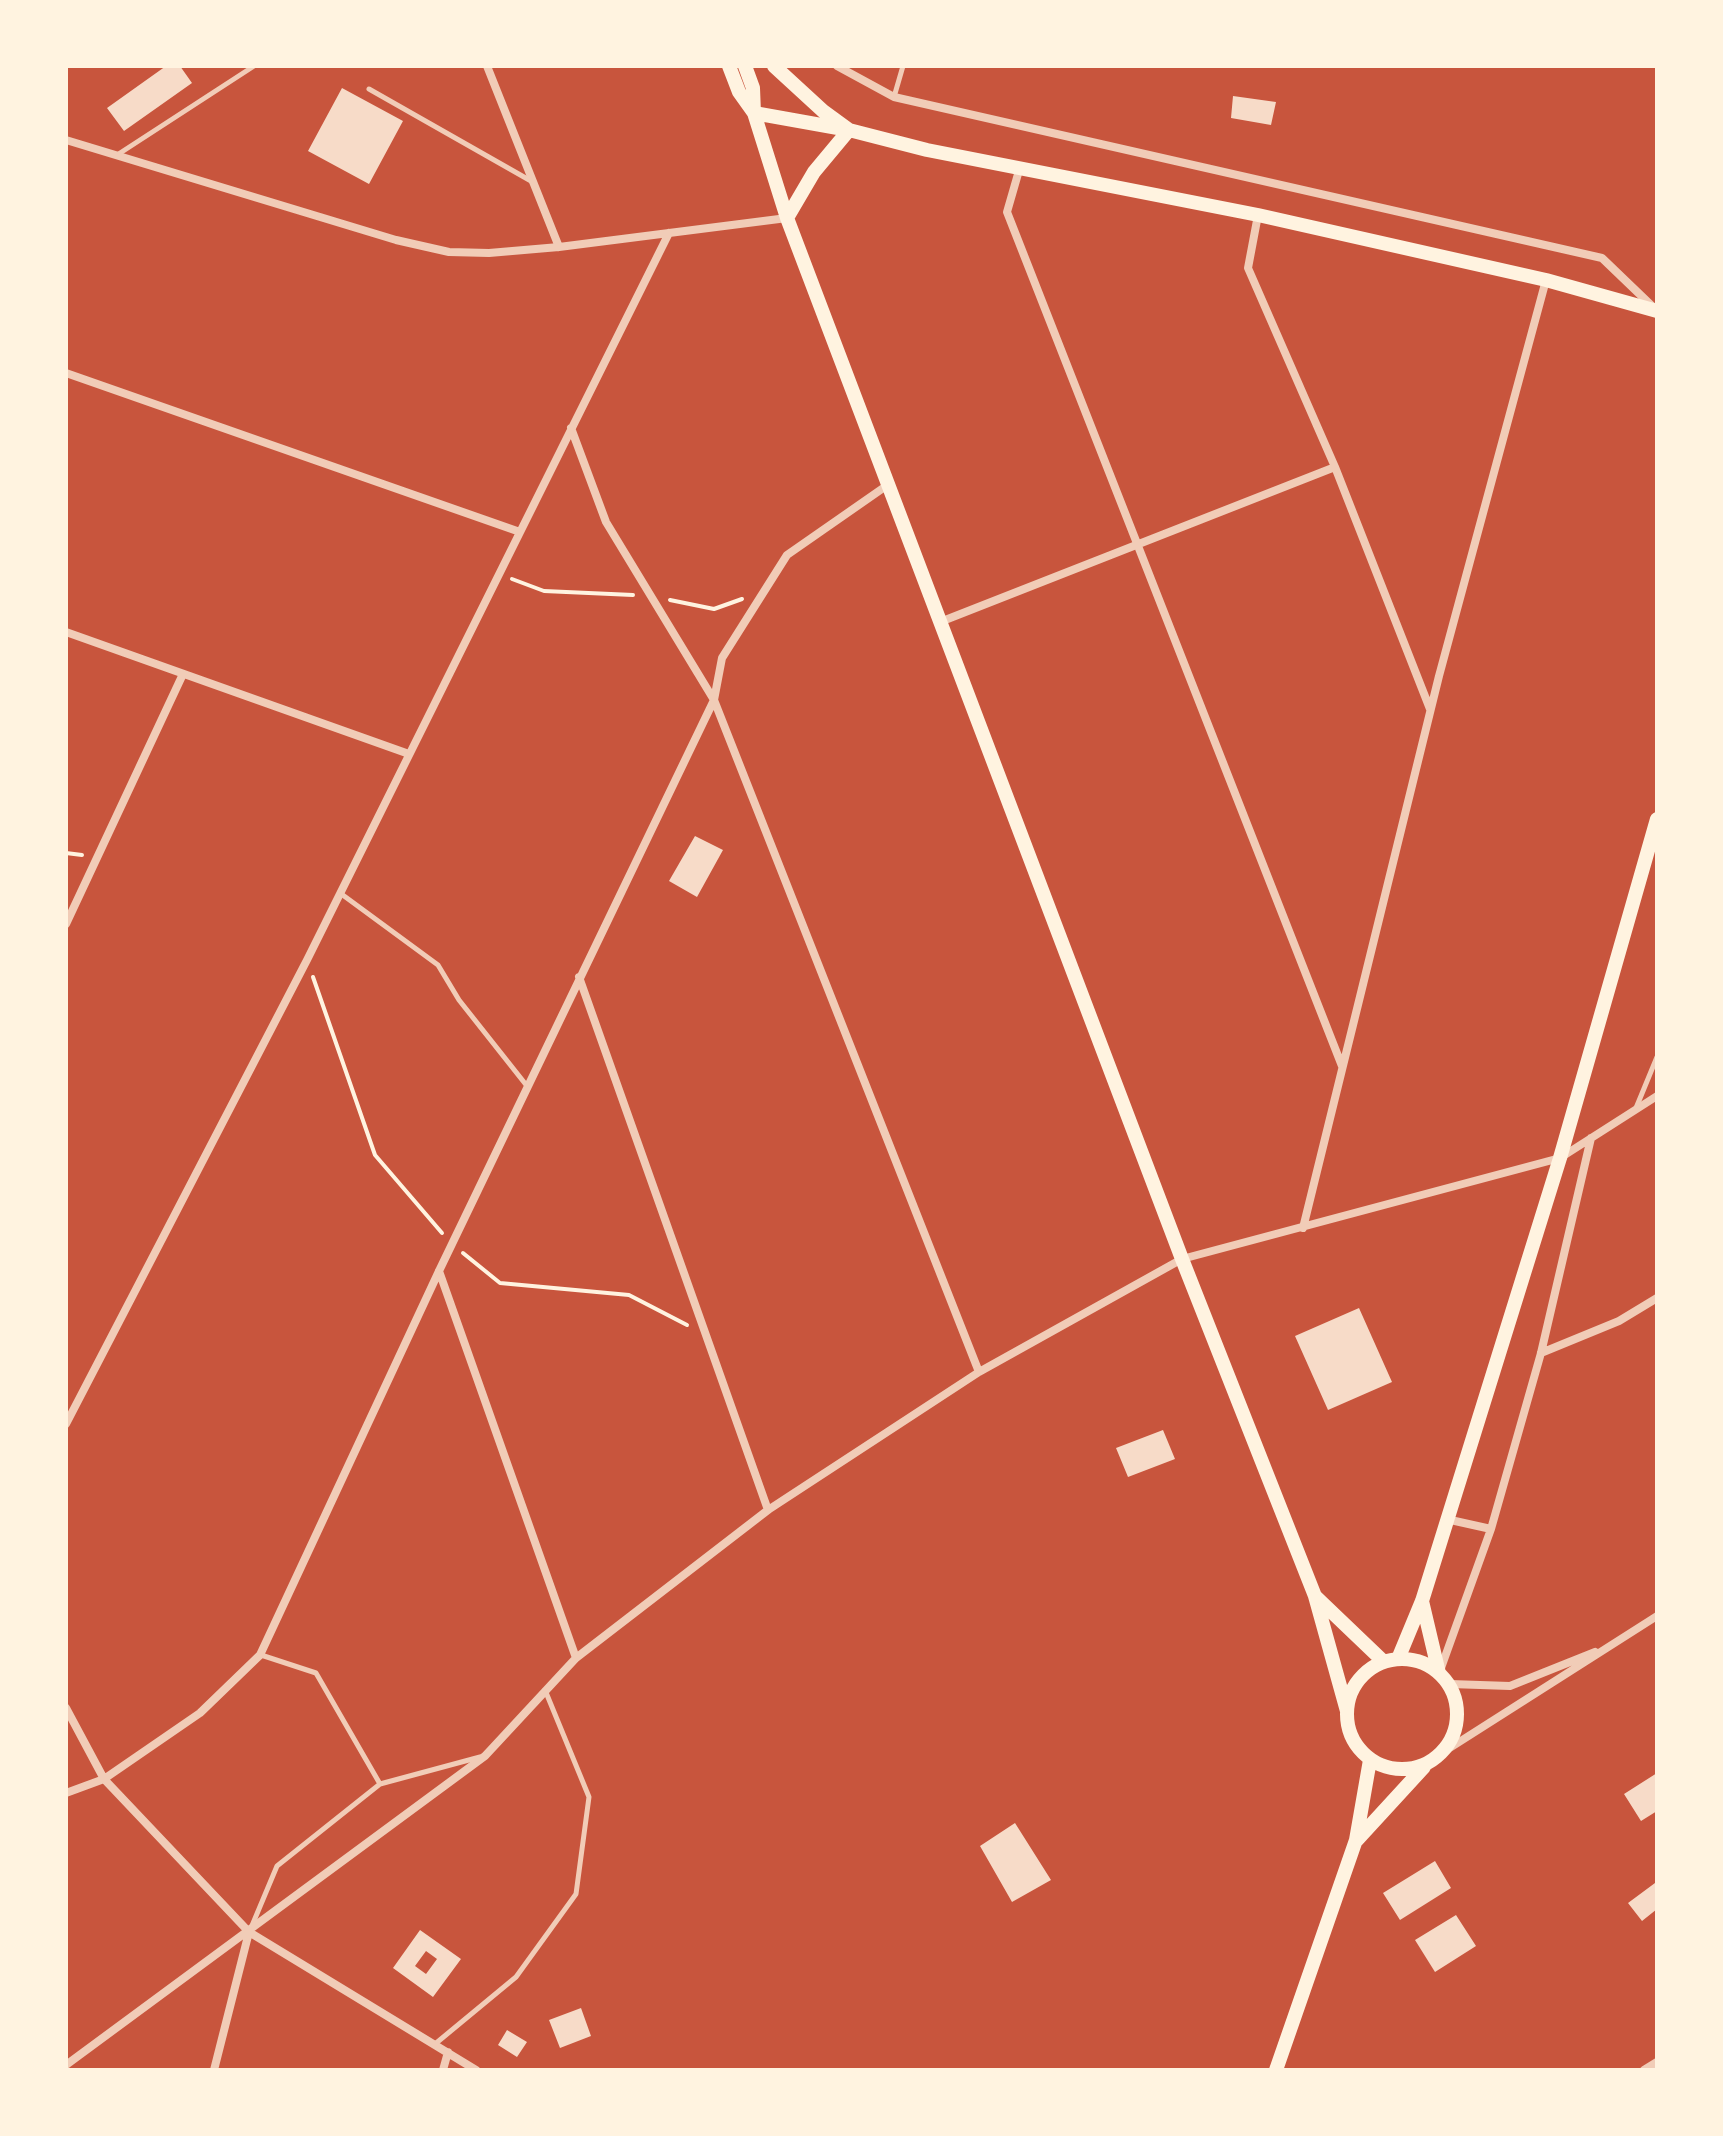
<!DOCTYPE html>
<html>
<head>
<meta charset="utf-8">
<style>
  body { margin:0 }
  #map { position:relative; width:1723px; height:2136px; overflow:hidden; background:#c8553d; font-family:Raleway,sans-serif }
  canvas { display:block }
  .frame { position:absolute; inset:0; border:68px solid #fff3e0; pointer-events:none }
</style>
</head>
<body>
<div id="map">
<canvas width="1723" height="2136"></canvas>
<div class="frame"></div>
</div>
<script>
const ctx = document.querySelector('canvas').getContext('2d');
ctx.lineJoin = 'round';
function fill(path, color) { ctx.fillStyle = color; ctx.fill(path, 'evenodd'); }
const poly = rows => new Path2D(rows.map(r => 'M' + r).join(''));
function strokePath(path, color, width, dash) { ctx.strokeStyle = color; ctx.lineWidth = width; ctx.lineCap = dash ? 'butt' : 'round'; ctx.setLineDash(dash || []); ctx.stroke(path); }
const building = poly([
  [166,66,180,66,192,83,124,131,107,108],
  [342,88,403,121,369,184,308,151],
  [1233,96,1276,102,1271,125,1231,118],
  [695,836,723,850,697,897,669,881],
  [1359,1308,1392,1382,1328,1410,1295,1336],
  [1163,1430,1175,1459,1128,1477,1116,1448],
  [1657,1773,1657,1811,1641,1821,1624,1794],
  [1015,1823,1051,1880,1012,1902,980,1846],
  [1435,1861,1451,1888,1400,1920,1383,1893],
  [1655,1883,1657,1909,1642,1921,1628,1903],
  [1456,1915,1476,1946,1435,1972,1415,1940],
  [420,1930,461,1959,433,1997,393,1968],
  [426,1951,437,1959,426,1974,415,1966],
  [581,2008,591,2036,560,2048,549,2020],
  [507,2030,527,2042,517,2057,498,2045]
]);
const path = poly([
  [512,579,544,591,633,595],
  [670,600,714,609,742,599],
  [66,853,82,855],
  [313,977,375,1155,442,1233],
  [463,1253,500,1283,629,1295,687,1325]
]);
const service = poly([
  [369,89,531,181],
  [894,97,903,66],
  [117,155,254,66],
  [340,893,438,965,459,1000,527,1086],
  [1636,1108,1657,1057],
  [261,1655,316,1673,380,1784],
  [251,1928,277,1866,380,1784,480,1757],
  [435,2044,516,1977,576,1894,589,1797,545,1690]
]);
const minor = poly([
  [487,66,559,247],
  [837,66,894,97,1602,258,1654,308],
  [66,140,396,240,449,252,489,253,559,247,787,218],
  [1020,167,1007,212,1342,1066],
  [1258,215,1248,268,1335,467,1430,709],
  [66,373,520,532],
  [571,428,606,522,714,700,979,1372],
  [940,622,1335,467],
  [66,632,409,754],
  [66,924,183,674],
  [579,977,768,1510],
  [1303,1228,1439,676,1546,280],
  [439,1271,576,1658],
  [1541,1353,1619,1321,1657,1298],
  [66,1424,307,960,669,233],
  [1446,1519,1491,1529],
  [1441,1668,1491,1529,1541,1353,1591,1138],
  [1450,1684,1510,1686,1595,1652],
  [66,1708,104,1779,249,1932,476,2070],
  [1445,1751,1657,1616],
  [66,1793,104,1779,200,1713,260,1655,439,1271,714,700,722,658,787,555,889,484],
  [66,2065,485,1756,576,1658,768,1510,979,1372,1182,1259,1560,1158,1657,1096],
  [214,2070,249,1932],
  [443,2070,448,2052],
  [1644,2070,1657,2062]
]);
const primary = poly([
  [729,66,739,92,754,113,849,130,927,150,1258,215,1546,280,1657,311],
  [745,66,753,88,754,113,787,218,1182,1259,1315,1596,1347,1711],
  [774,66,823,111,849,130,814,172,787,218],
  [1315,1596,1384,1662],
  [1422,1601,1439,1673],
  '1347 1714a55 55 0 1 1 110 0a55 55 0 1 1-110 0Z',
  [1398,1659,1422,1601,1560,1158,1657,819],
  [1357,1840,1424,1767],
  [1276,2070,1356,1840,1370,1760]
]);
fill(building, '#f7dbc8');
strokePath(path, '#fff3e0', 4);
strokePath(service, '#f1ccb7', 5);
strokePath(minor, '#f1ccb7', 8);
strokePath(primary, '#fff3e0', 14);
</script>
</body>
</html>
